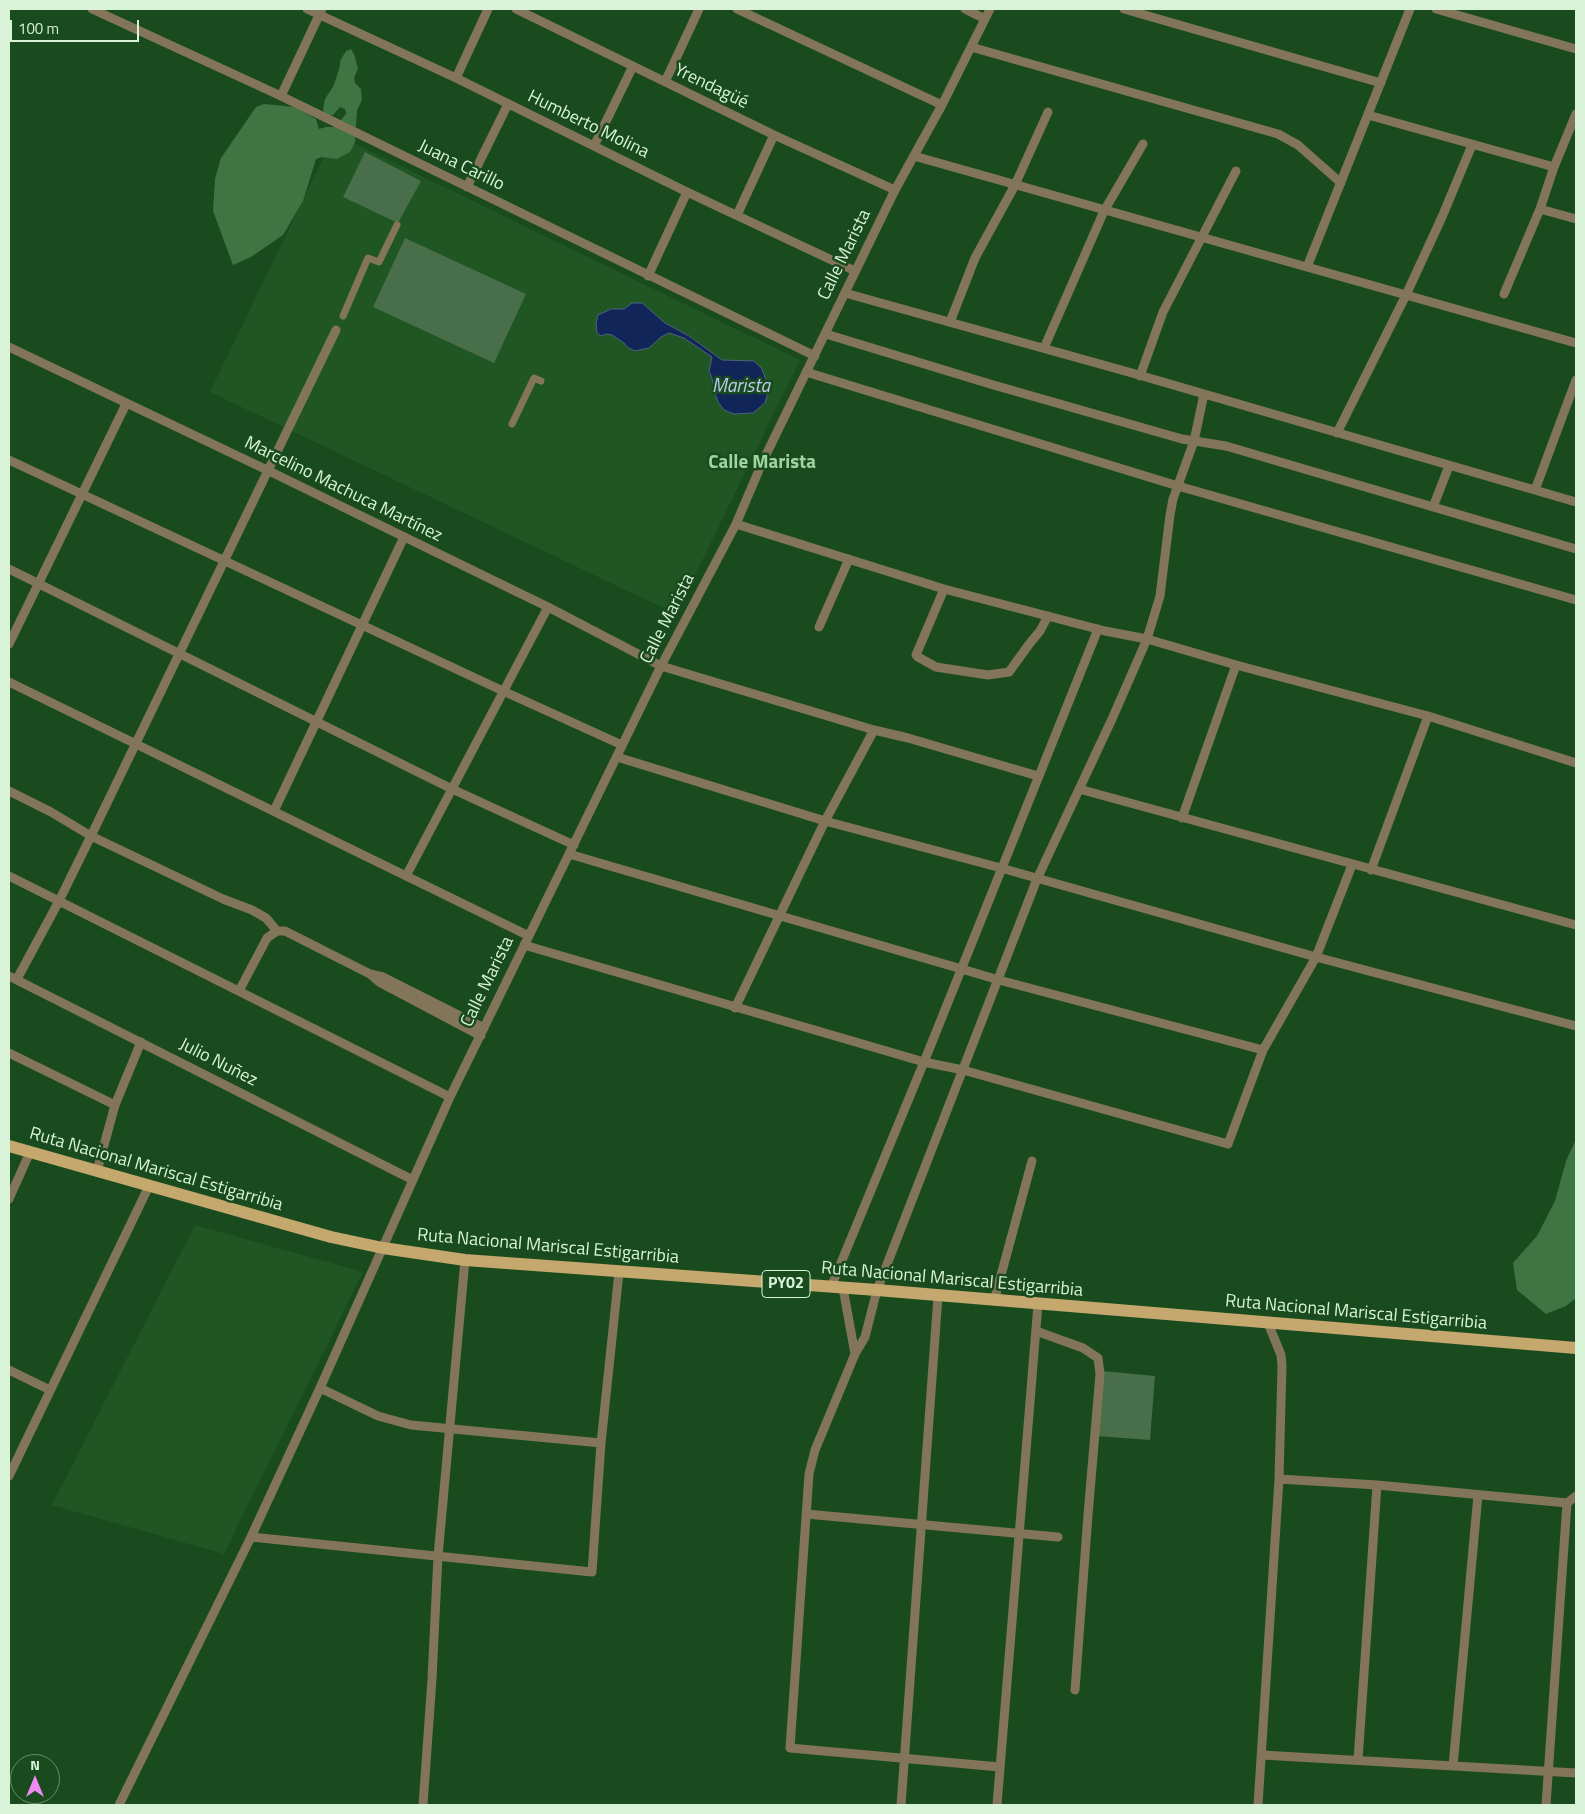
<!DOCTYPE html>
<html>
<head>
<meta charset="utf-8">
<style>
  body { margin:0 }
  #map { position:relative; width:1585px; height:1814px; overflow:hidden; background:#1a4b1e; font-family:"Titillium Web",sans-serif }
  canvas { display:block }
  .frame { position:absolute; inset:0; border:10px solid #d8f3d8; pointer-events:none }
  .north { position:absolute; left:10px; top:1754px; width:50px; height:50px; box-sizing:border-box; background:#1a4b1e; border:1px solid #668e68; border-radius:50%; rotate:0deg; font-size:14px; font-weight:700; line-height:20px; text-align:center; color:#d8f3d8 }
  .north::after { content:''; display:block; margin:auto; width:18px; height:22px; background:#f08bf6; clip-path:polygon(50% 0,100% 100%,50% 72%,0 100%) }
  .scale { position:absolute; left:10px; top:20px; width:129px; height:22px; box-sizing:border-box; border:2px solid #d8f3d8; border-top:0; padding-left:6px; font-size:15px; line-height:18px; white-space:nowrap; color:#d8f3d8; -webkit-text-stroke:4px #1a4b1e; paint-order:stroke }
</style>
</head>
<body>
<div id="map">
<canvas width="1585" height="1814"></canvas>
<div class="frame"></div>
<div class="north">N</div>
<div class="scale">100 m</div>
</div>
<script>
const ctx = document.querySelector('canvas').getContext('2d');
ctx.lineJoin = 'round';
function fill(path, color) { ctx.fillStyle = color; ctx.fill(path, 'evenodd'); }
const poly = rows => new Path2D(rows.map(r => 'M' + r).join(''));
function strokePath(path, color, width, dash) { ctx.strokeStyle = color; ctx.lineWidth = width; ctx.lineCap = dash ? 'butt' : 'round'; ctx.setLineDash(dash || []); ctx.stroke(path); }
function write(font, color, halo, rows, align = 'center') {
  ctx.font = font + ' "Titillium Web",sans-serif'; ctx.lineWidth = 5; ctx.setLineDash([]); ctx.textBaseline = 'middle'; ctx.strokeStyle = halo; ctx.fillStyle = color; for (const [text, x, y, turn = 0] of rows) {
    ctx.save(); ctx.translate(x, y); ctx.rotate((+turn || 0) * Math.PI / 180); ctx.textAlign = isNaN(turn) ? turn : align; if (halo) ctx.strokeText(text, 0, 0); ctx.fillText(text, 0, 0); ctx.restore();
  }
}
const built = poly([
  [335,134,800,360,676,614,210,392],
  [195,1225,363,1272,224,1554,52,1505]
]);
const green = poly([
  [365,152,421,181,398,223,343,197],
  [405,238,526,294,494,363,373,307],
  [1102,1371,1155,1376,1150,1440,1096,1436]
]);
const forest = poly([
  [351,49,354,54,358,68,354,78,355,83,361,89,362,100,357,110,355,142,350,152,337,159,322,157,316,159,303,201,283,235,251,257,233,265,213,211,215,179,221,158,256,107,264,104,295,107,316,119,319,129,326,127,335,127,346,114,345,109,340,107,333,115,325,115,323,110,325,99,334,85,340,66,340,61,346,51],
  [1576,1139,1576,1298,1566,1306,1546,1314,1517,1290,1513,1263,1537,1236,1555,1201,1566,1161]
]);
const water = poly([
  [632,303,642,303,665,323,689,336,722,360,754,361,762,369,769,388,765,403,753,413,734,414,724,410,718,402,714,391,712,378,709,371,712,357,684,338,669,333,661,337,649,348,635,351,627,347,624,343,612,335,606,334,601,336,597,333,596,324,598,315,611,309,624,309,632,303]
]);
const pedestrian = poly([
  [343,316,368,258,379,262,397,225],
  [512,424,534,378,541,381]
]);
const minor = poly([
  [92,9,281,96,815,356],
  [307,9,456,78,687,192,855,271],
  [516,9,774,135,895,190],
  [737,9,942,105],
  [965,9,985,19],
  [1124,9,1381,83],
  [1436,9,1576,49],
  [971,47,1278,134,1298,145,1341,183],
  [456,78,488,9],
  [665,82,699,9],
  [281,96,322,9],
  [1368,115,1554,167],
  [594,146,633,66],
  [914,156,1576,343],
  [467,187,508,104],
  [1540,209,1576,219],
  [737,215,774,135],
  [1307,267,1410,9],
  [648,276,687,192],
  [845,293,1132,373,1576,502],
  [1504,294,1540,209,1554,167,1576,114],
  [950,322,975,258,1015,185,1048,112],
  [826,334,990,384,1182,439,1226,446,1576,549],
  [9,347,267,470,548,607,661,666,874,730,908,738,1038,776],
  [1044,348,1104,211,1143,144],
  [806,372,1178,486,1576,600],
  [1140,376,1163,312,1236,171],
  [1337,433,1406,295,1442,217,1472,145],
  [9,460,503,691,622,745],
  [1535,490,1576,380],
  [1433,507,1449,466],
  [736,524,944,589,1105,631,1147,639,1236,665,1428,716,1576,763],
  [9,569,452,789,574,845],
  [944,589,916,655,918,657,936,667,988,675,1009,672,1030,643,1040,631,1048,616],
  [819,627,849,559],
  [9,644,126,404],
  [9,682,529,936],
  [617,757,825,821,1001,868,1316,957,1576,1026],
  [1079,789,1576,925],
  [9,791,51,812,91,836,223,899,252,910,266,918,277,931],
  [274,811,404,537],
  [1182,818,1236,665],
  [569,854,999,980,1263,1050],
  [1371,870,1428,716],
  [9,876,450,1097],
  [406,876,548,607],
  [524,945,924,1062,963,1070,1228,1144,1263,1050,1316,957,1352,865],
  [9,976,413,1180],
  [17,979,59,901,91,836,336,330],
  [239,991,267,938,277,931,285,931,370,974],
  [735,1008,825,821,874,730],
  [481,1036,379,982,370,974,383,977,484,1028],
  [9,1053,115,1105],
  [97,1171,115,1105,141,1042],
  [9,1199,30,1152],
  [831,1287,924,1062,1098,629],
  [843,1288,855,1354],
  [994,1301,1032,1161],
  [1036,1331,1083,1348,1098,1358,1100,1374,1088,1515,1075,1690],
  [9,1370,50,1390],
  [320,1388,378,1416,411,1425,601,1443],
  [9,1476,149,1186],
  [1279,1479,1377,1485,1567,1503,1576,1496],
  [806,1514,1058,1537],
  [251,1537,592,1572,601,1443,619,1272],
  [1262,1755,1576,1773],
  [1358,1760,1377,1485],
  [1453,1766,1478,1495],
  [1000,1767,790,1748,809,1474,815,1450,855,1354,865,1337,877,1290,1037,879,1112,719,1147,639,1160,596,1170,515,1173,499,1194,441,1204,394],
  [119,1805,251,1537,320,1388,450,1097,661,666,736,524,762,463,895,190,942,105,990,9],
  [423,1805,432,1679,438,1556,465,1260],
  [901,1805,938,1296],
  [997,1805,1038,1304],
  [1258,1805,1279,1479,1282,1366,1281,1355,1268,1323],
  [1546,1805,1567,1503]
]);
const primary = poly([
  [9,1146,331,1237,383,1248,465,1260,877,1290,1576,1348]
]);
const shields = [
  [786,1284,48]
];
const shieldNames = [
  ["PY02",786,1284]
];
const streetNames = [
  ["Yrendagüé",711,87,26],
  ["Humberto Molina",588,125,26],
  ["Juana Carillo",461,166,26],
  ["Calle Marista",845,255,-64],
  ["Marcelino Machuca Martínez",343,490,26],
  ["Calle Marista",668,619,-63],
  ["Calle Marista",488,982,-64],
  ["Julio Nuñez",218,1063,27],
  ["Ruta Nacional Mariscal Estigarribia",156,1170,16],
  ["Ruta Nacional Mariscal Estigarribia",548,1247,5],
  ["Ruta Nacional Mariscal Estigarribia",952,1280,5],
  ["Ruta Nacional Mariscal Estigarribia",1356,1313,5]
];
const waterNames = [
  ["Marista",741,387]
];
const neighbourhoodNames = [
  ["Calle Marista",762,463]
];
fill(built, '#1f5624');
fill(green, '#496e4a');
fill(forest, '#3f7542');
fill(water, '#112559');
strokePath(water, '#4d637f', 1);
strokePath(pedestrian, '#827559', 7);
strokePath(minor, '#827559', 9);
strokePath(primary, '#c4a86e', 12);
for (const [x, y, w] of shields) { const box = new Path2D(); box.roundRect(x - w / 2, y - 13.5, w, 27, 4); ctx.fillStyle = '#1a4b1e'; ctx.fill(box); strokePath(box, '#d8f3d8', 1); }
write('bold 16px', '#d8f3d8', null, shieldNames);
write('18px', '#d8f3d8', '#1a4b1e', streetNames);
write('italic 19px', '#bcccee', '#1a4b1e', waterNames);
write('bold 19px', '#9fd4a0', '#1a4b1e', neighbourhoodNames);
</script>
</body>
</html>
